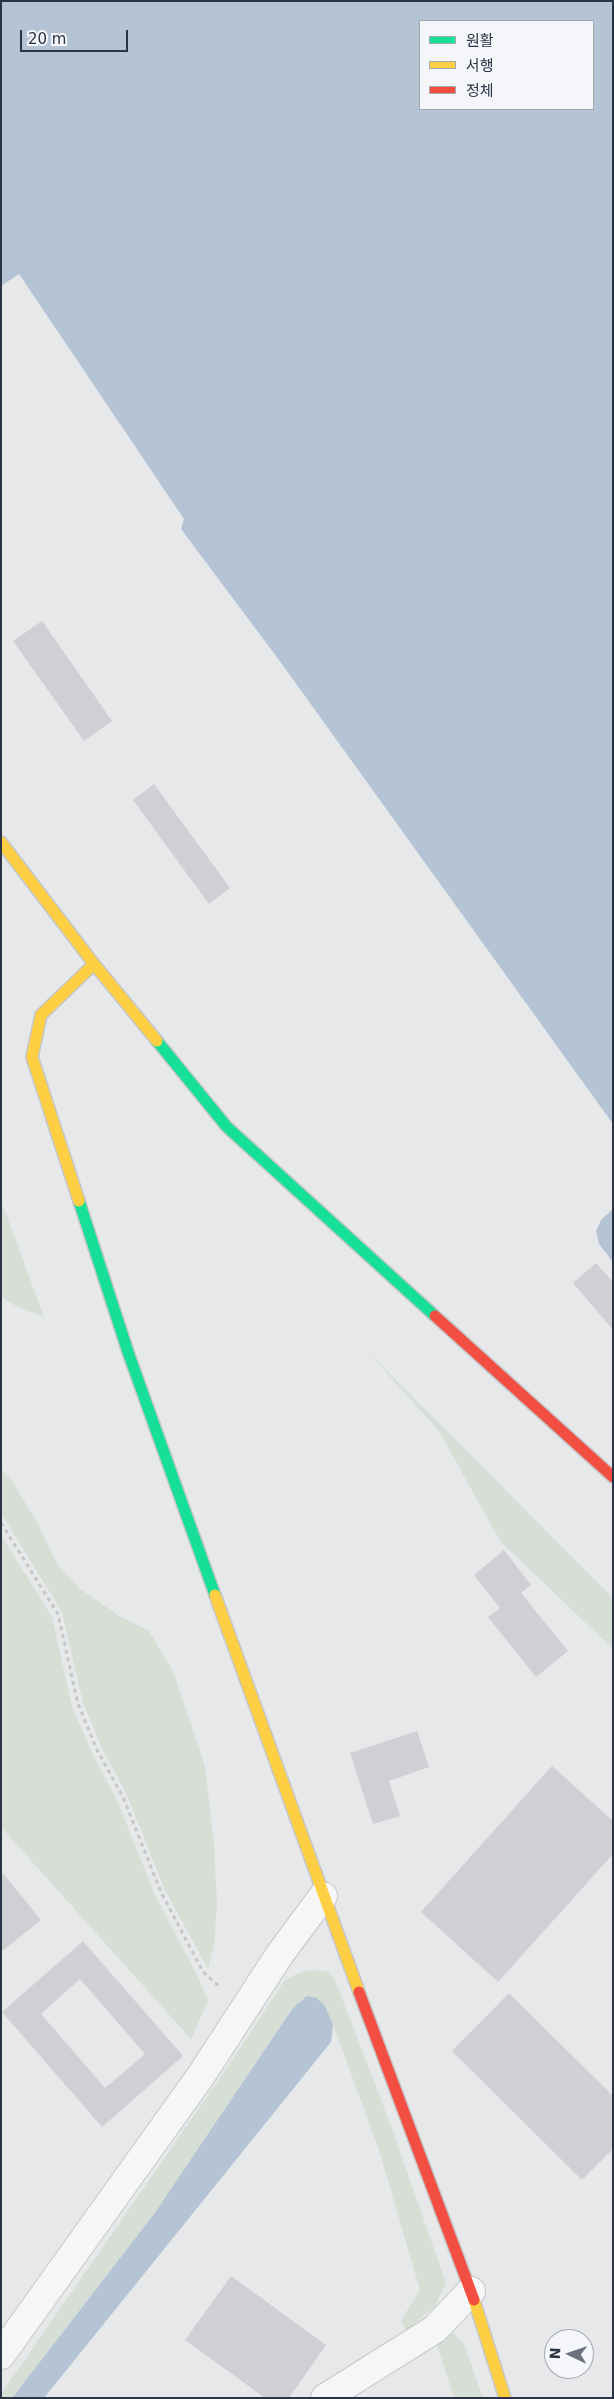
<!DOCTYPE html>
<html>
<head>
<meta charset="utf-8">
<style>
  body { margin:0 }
  #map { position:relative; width:614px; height:2399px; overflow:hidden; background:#e6e8ea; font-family:"DejaVu Sans","Noto Sans KR",sans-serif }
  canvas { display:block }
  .frame { position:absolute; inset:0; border:2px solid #2b3445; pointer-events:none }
  .legend { position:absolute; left:419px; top:20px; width:175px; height:90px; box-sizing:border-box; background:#f4f6f9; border:1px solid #a4a8b1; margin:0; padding:6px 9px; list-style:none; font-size:15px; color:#2b3445 }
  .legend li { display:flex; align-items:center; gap:10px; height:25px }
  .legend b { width:25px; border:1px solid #a4a8b1 }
  .north { position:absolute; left:544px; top:2329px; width:50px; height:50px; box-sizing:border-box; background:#f4f6f9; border:1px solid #a4a8b1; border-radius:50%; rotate:273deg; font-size:14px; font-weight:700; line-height:20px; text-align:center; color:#2b3445 }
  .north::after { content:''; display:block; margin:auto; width:18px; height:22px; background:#6c737f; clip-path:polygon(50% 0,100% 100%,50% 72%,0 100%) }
  .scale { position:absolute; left:20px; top:30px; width:108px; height:22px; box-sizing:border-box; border:2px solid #2b3445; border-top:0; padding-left:6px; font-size:15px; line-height:18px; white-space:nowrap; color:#2b3445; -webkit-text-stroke:4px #f4f6f9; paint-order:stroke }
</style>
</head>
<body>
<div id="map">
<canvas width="614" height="2399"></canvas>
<div class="frame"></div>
<ul class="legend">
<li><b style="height:6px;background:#16e098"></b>원활</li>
<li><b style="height:6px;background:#ffcf43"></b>서행</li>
<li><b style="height:6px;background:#f24e42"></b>정체</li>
</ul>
<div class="north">N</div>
<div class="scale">20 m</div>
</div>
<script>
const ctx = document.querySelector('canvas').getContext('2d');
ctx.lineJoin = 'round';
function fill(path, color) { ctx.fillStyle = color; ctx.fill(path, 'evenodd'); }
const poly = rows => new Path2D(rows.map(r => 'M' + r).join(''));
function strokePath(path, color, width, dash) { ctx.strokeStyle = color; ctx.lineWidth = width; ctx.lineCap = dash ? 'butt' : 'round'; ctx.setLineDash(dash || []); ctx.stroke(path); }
const green = poly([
  [1,1203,5,1211,44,1317,14,1305,1,1296],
  [366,1350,613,1598,613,1649,500,1541,439,1431],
  [1,1469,11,1480,36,1520,57,1564,80,1589,121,1617,149,1631,173,1671,205,1766,214,1844,217,1905,214,1945,208,1969,165,1890,127,1795,102,1748,83,1703,62,1612,1,1513],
  [1,1535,52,1617,72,1706,92,1753,117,1800,155,1895,198,1977,208,2001,191,2039,1,1827],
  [316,1970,329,1972,335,1980,390,2123,446,2283,435,2306,406,2331,401,2320,420,2290,379,2150,333,2024,325,2006,307,1996,293,2009,154,2214,12,2398,1,2398,1,2394,235,2056,284,1981,304,1971],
  [454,2333,464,2344,483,2398,454,2398,436,2342]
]);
const water = poly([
  [1,1,613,1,613,1124,279,660,181,529,184,519,19,274,1,286],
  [420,21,593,21,593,109,420,109],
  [613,1209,613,1262,599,1244,596,1231,601,1220],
  [307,1996,317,1998,325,2006,333,2024,331,2042,44,2398,12,2398,154,2214,293,2008]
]);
const building = poly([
  [42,621,112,721,84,741,13,641],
  [154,784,230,888,209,904,133,800],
  [596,1263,613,1282,613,1330,573,1283],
  [504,1550,531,1585,521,1593,568,1651,536,1677,488,1617,500,1608,474,1575],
  [417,1731,429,1767,389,1781,400,1816,373,1824,350,1753],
  [552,1766,613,1821,613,1854,498,1982,421,1912],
  [1,1871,41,1920,1,1952],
  [83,1941,183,2056,102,2127,2,2012],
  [80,1979,145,2054,105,2088,41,2014],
  [509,1993,613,2096,613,2149,582,2180,452,2051],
  [231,2276,326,2345,289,2398,265,2398,185,2340]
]);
const path = poly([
  [1,1523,58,1614,78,1704,97,1750,123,1797,161,1892,203,1972,220,1987]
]);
const street = poly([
  [1,2355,200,2077,280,1954,323,1896],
  [325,2398,435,2329,471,2291]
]);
const fast = poly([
  [157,1041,227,1127,435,1316],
  [79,1201,128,1352,215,1595]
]);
const slow = poly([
  [1,842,94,964,157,1041],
  [79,1201,32,1057,41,1015,94,964],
  [215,1595,359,1992],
  [474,2300,505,2398]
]);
const jam = poly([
  [435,1316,613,1477],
  [359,1992,474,2300]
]);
fill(green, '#d6ded6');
fill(water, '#b4c4d5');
fill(building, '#ced0d3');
strokePath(street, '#c4c6c8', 30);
strokePath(fast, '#c4c6c8', 14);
strokePath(slow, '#c4c6c8', 14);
strokePath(jam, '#c4c6c8', 14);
strokePath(path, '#c5c6ca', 3, [4, 4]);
strokePath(street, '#f5f6f7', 28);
strokePath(fast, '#16e098', 11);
strokePath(slow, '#ffcf43', 11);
strokePath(jam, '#f24e42', 11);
</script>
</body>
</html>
